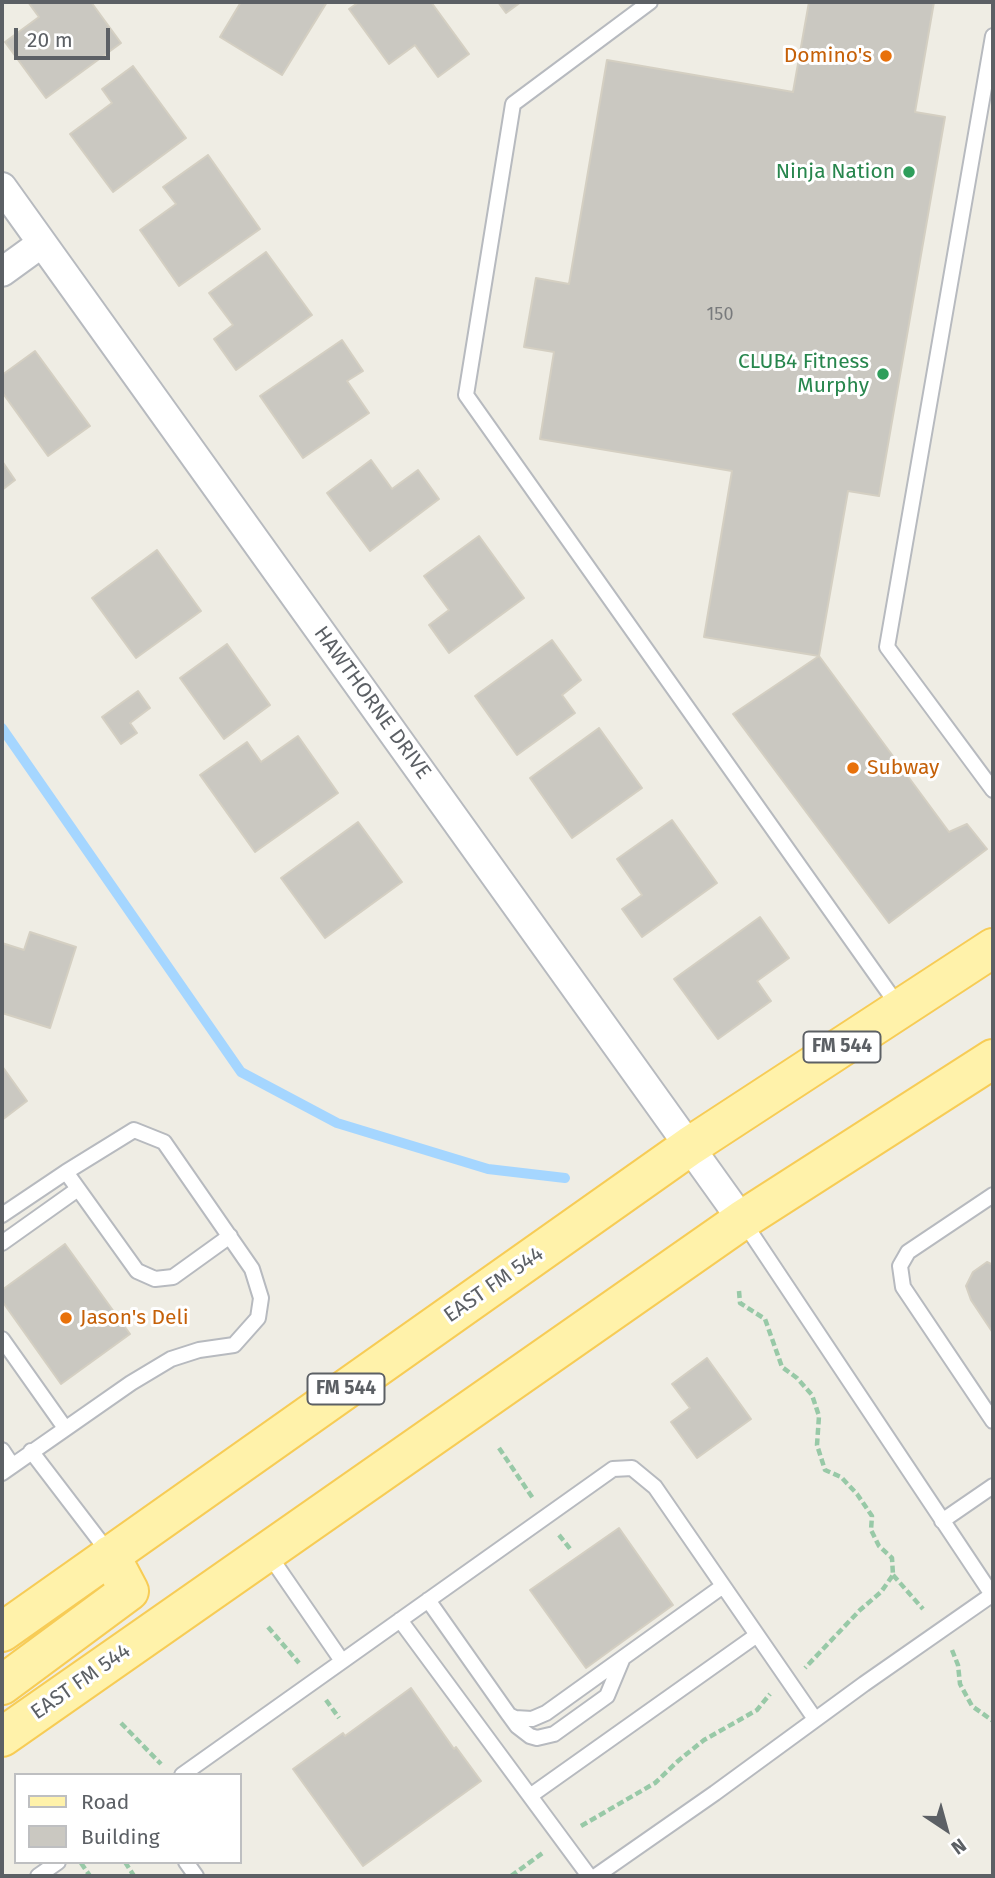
<!DOCTYPE html>
<html>
<head>
<meta charset="utf-8">
<style>
  body { margin:0 }
  #map { position:relative; width:995px; height:1878px; overflow:hidden; background:#efede4; font-family:"Fira Sans",sans-serif }
  canvas { display:block }
  .frame { position:absolute; inset:0; border:4px solid #5c6065; pointer-events:none }
  .legend { position:absolute; left:14px; top:1773px; width:228px; height:91px; box-sizing:border-box; background:#fff; border:2px solid #bebfc1; margin:0; padding:9px 12px; list-style:none; font-size:21px; color:#5c6065 }
  .legend li { display:flex; align-items:center; gap:14px; height:35px }
  .legend b { width:35px; border:2px solid #bebfc1 }
  .north { position:absolute; left:911px; top:1794px; width:70px; height:70px; -webkit-text-stroke:5px #fff; paint-order:stroke; rotate:144deg; font-size:19px; font-weight:700; line-height:28px; text-align:center; color:#5c6065 }
  .north::after { content:''; display:block; margin:auto; width:24px; height:32px; background:#5c6065; clip-path:polygon(50% 0,100% 100%,50% 72%,0 100%) }
  .scale { position:absolute; left:14px; top:28px; width:96px; height:32px; box-sizing:border-box; border:4px solid #5c6065; border-top:0; padding-left:9px; font-size:21px; line-height:24px; white-space:nowrap; color:#5c6065; -webkit-text-stroke:5px #fff; paint-order:stroke }
</style>
</head>
<body>
<div id="map">
<canvas width="995" height="1878"></canvas>
<div class="frame"></div>
<ul class="legend">
<li><b style="height:9px;background:#fff2aa"></b>Road</li>
<li><b style="height:19px;background:#cac8c1"></b>Building</li>
</ul>
<div class="north">N</div>
<div class="scale">20 m</div>
</div>
<script>
const ctx = document.querySelector('canvas').getContext('2d');
ctx.lineJoin = 'round';
const poly = rows => new Path2D(rows.map(r => 'M' + r).join(''));
function strokePath(path, color, width, dash) { ctx.strokeStyle = color; ctx.lineWidth = width; ctx.lineCap = dash ? 'butt' : 'round'; ctx.setLineDash(dash || []); ctx.stroke(path); }
function fill(path, color) { ctx.fillStyle = color; ctx.fill(path, 'evenodd'); }
function write(font, color, halo, rows, align = 'center') {
  ctx.font = font + ' "Fira Sans",sans-serif'; ctx.lineWidth = 6; ctx.setLineDash([]); ctx.textBaseline = 'middle'; ctx.strokeStyle = halo; ctx.fillStyle = color; for (const [text, x, y, turn = 0] of rows) {
    ctx.save(); ctx.translate(x, y); ctx.rotate((+turn || 0) * Math.PI / 180); ctx.textAlign = isNaN(turn) ? turn : align; if (halo) ctx.strokeText(text, 0, 0); ctx.fillText(text, 0, 0); ctx.restore();
  }
}
const stream = poly([
  [2,728,241,1072,337,1123,488,1169,565,1178]
]);
const building = poly([
  [28,2,91,2,121,43,46,98,5,42,39,17,28,2],
  [241,2,327,2,282,75,220,37,241,2],
  [359,2,431,2,469,54,438,77,415,45,389,64,349,9,359,2],
  [498,2,521,2,506,13,498,2],
  [809,2,934,2,915,112,945,117,879,496,848,491,819,656,704,637,732,471,540,439,554,352,524,347,536,278,569,284,607,60,793,92,809,2],
  [133,66,186,138,113,192,70,134,112,103,102,89,133,66],
  [208,155,260,229,179,286,140,230,176,204,163,187,208,155],
  [266,252,312,315,236,370,214,339,233,325,209,293,266,252],
  [342,340,363,371,347,381,369,413,303,458,260,396,342,340],
  [35,351,90,426,48,456,2,392,2,375,35,351],
  [371,460,392,489,418,470,439,499,370,551,327,493,371,460],
  [2,461,15,480,2,490,2,461],
  [479,536,524,598,449,653,429,625,449,610,424,576,479,536],
  [157,550,201,611,136,658,92,598,157,550],
  [552,640,581,680,562,695,575,713,517,755,475,696,552,640],
  [227,644,270,705,224,739,180,678,227,644],
  [819,656,949,832,967,824,987,849,889,923,733,714,819,656],
  [138,691,150,708,130,723,137,733,121,744,102,717,138,691],
  [599,728,642,788,572,838,530,778,599,728],
  [298,736,338,793,255,852,200,775,247,742,261,762,298,736],
  [672,820,717,883,642,937,622,909,642,895,617,859,672,820],
  [358,822,402,882,325,938,281,878,358,822],
  [760,917,789,958,757,981,771,1001,718,1039,674,979,760,917],
  [30,932,76,947,50,1028,2,1013,2,943,24,950,30,932],
  [2,1066,27,1101,2,1120,2,1066],
  [65,1244,130,1334,61,1384,2,1301,2,1290,65,1244],
  [987,1262,993,1265,993,1333,971,1300,966,1286,973,1272,987,1262],
  [707,1358,751,1419,697,1458,671,1422,690,1408,672,1384,707,1358],
  [619,1528,673,1605,586,1668,530,1590,619,1528],
  [411,1688,454,1749,456,1747,481,1781,363,1866,293,1769,343,1733,345,1736,411,1688]
]);
const path = poly([
  [739,1291,740,1303,765,1319,782,1367,797,1378,812,1395,819,1416,817,1445,825,1470,841,1477,857,1494,872,1516,871,1530,879,1546,892,1558,893,1575,881,1592,860,1610,805,1668],
  [499,1448,534,1500],
  [559,1535,571,1550],
  [893,1575,923,1609],
  [268,1627,299,1663],
  [952,1650,958,1665,960,1684,972,1706,993,1721],
  [326,1700,339,1718],
  [121,1723,161,1764],
  [581,1826,655,1783,678,1761,704,1740,757,1710,770,1694],
  [125,1862,134,1876],
  [81,1863,90,1876],
  [511,1876,544,1852]
]);
const lane = poly([
  [650,2,513,104,466,395,899,1007],
  [993,36,887,647,993,790],
  [66,1172,137,1271,155,1279,173,1277,230,1236],
  [993,1195,908,1252,900,1266,903,1287,993,1421],
  [2,1215,66,1172,134,1130,164,1142,252,1269,261,1298,258,1318,234,1345,199,1350,171,1359,131,1383,2,1473],
  [743,1221,993,1596],
  [2,1243,78,1189],
  [2,1339,65,1428],
  [2,1450,12,1465],
  [31,1451,109,1553],
  [942,1521,993,1486],
  [267,1552,342,1661],
  [428,1600,509,1715,515,1718,532,1719,546,1713,723,1586],
  [400,1620,589,1876],
  [509,1715,517,1726,530,1736,537,1738,554,1734,607,1696,622,1660],
  [182,1775,613,1469,632,1468,655,1487,815,1719],
  [530,1796,757,1635],
  [186,1862,196,1876],
  [38,1876,58,1862],
  [596,1876,715,1793,864,1684,993,1594]
]);
const street = poly([
  [2,187,742,1220],
  [2,272,42,243]
]);
const primary = poly([
  [2,1632,690,1146,993,948],
  [2,1685,129,1591,110,1555],
  [2,1737,742,1220,993,1059]
]);
const markers = [
  [886,56,7,"#e8710a"],
  [909,172,7,"#2e9e5b"],
  [883,374,7,"#2e9e5b"],
  [853,768,7,"#e8710a"],
  [66,1318,7,"#e8710a"]
];
const numberNames = [
  ["150",720,315]
];
const shields = [
  [842,1047,77],
  [346,1389,77]
];
const shieldNames = [
  ["FM 544",842,1047],
  ["FM 544",346,1389]
];
const foodNames = [
  ["Domino's",872,56,"right"],
  ["Subway",867,768],
  ["Jason's Deli",80,1318]
];
const leisureNames = [
  ["Ninja Nation",895,172],
  ["CLUB4 Fitness",869,362],
  ["Murphy",869,386]
];
const streetNames = [
  ["HAWTHORNE DRIVE",372,703,54],
  ["EAST FM 544",494,1285,-35],
  ["EAST FM 544",81,1682,-35]
];
strokePath(stream, '#a5d6ff', 10);
fill(building, '#cac8c1');
strokePath(building, '#d4cfc2', 2);
strokePath(lane, '#b7babf', 18);
strokePath(street, '#b7babf', 32);
strokePath(primary, '#f7cc56', 42);
strokePath(path, '#98c9a7', 4.5, [7, 3.5]);
strokePath(lane, '#fff', 14);
strokePath(street, '#fff', 28);
strokePath(primary, '#fff2aa', 38);
for (const [x, y, r, color] of markers) { const dot = new Path2D(); dot.arc(x, y, r, 0, 2 * Math.PI); ctx.fillStyle = color; ctx.fill(dot); strokePath(dot, '#fff', 2.5); }
write('18px', '#787a7c', null, numberNames);
for (const [x, y, w] of shields) { const box = new Path2D(); box.roundRect(x - w / 2, y - 15.5, w, 31, 5); ctx.fillStyle = '#fff'; ctx.fill(box); strokePath(box, '#5c6065', 2); }
write('bold 19px', '#5c6065', null, shieldNames);
write('21px', '#c56008', '#fff', foodNames, 'left');
write('21px', '#27864d', '#fff', leisureNames, 'right');
write('21px', '#5c6065', '#fff', streetNames);
</script>
</body>
</html>
